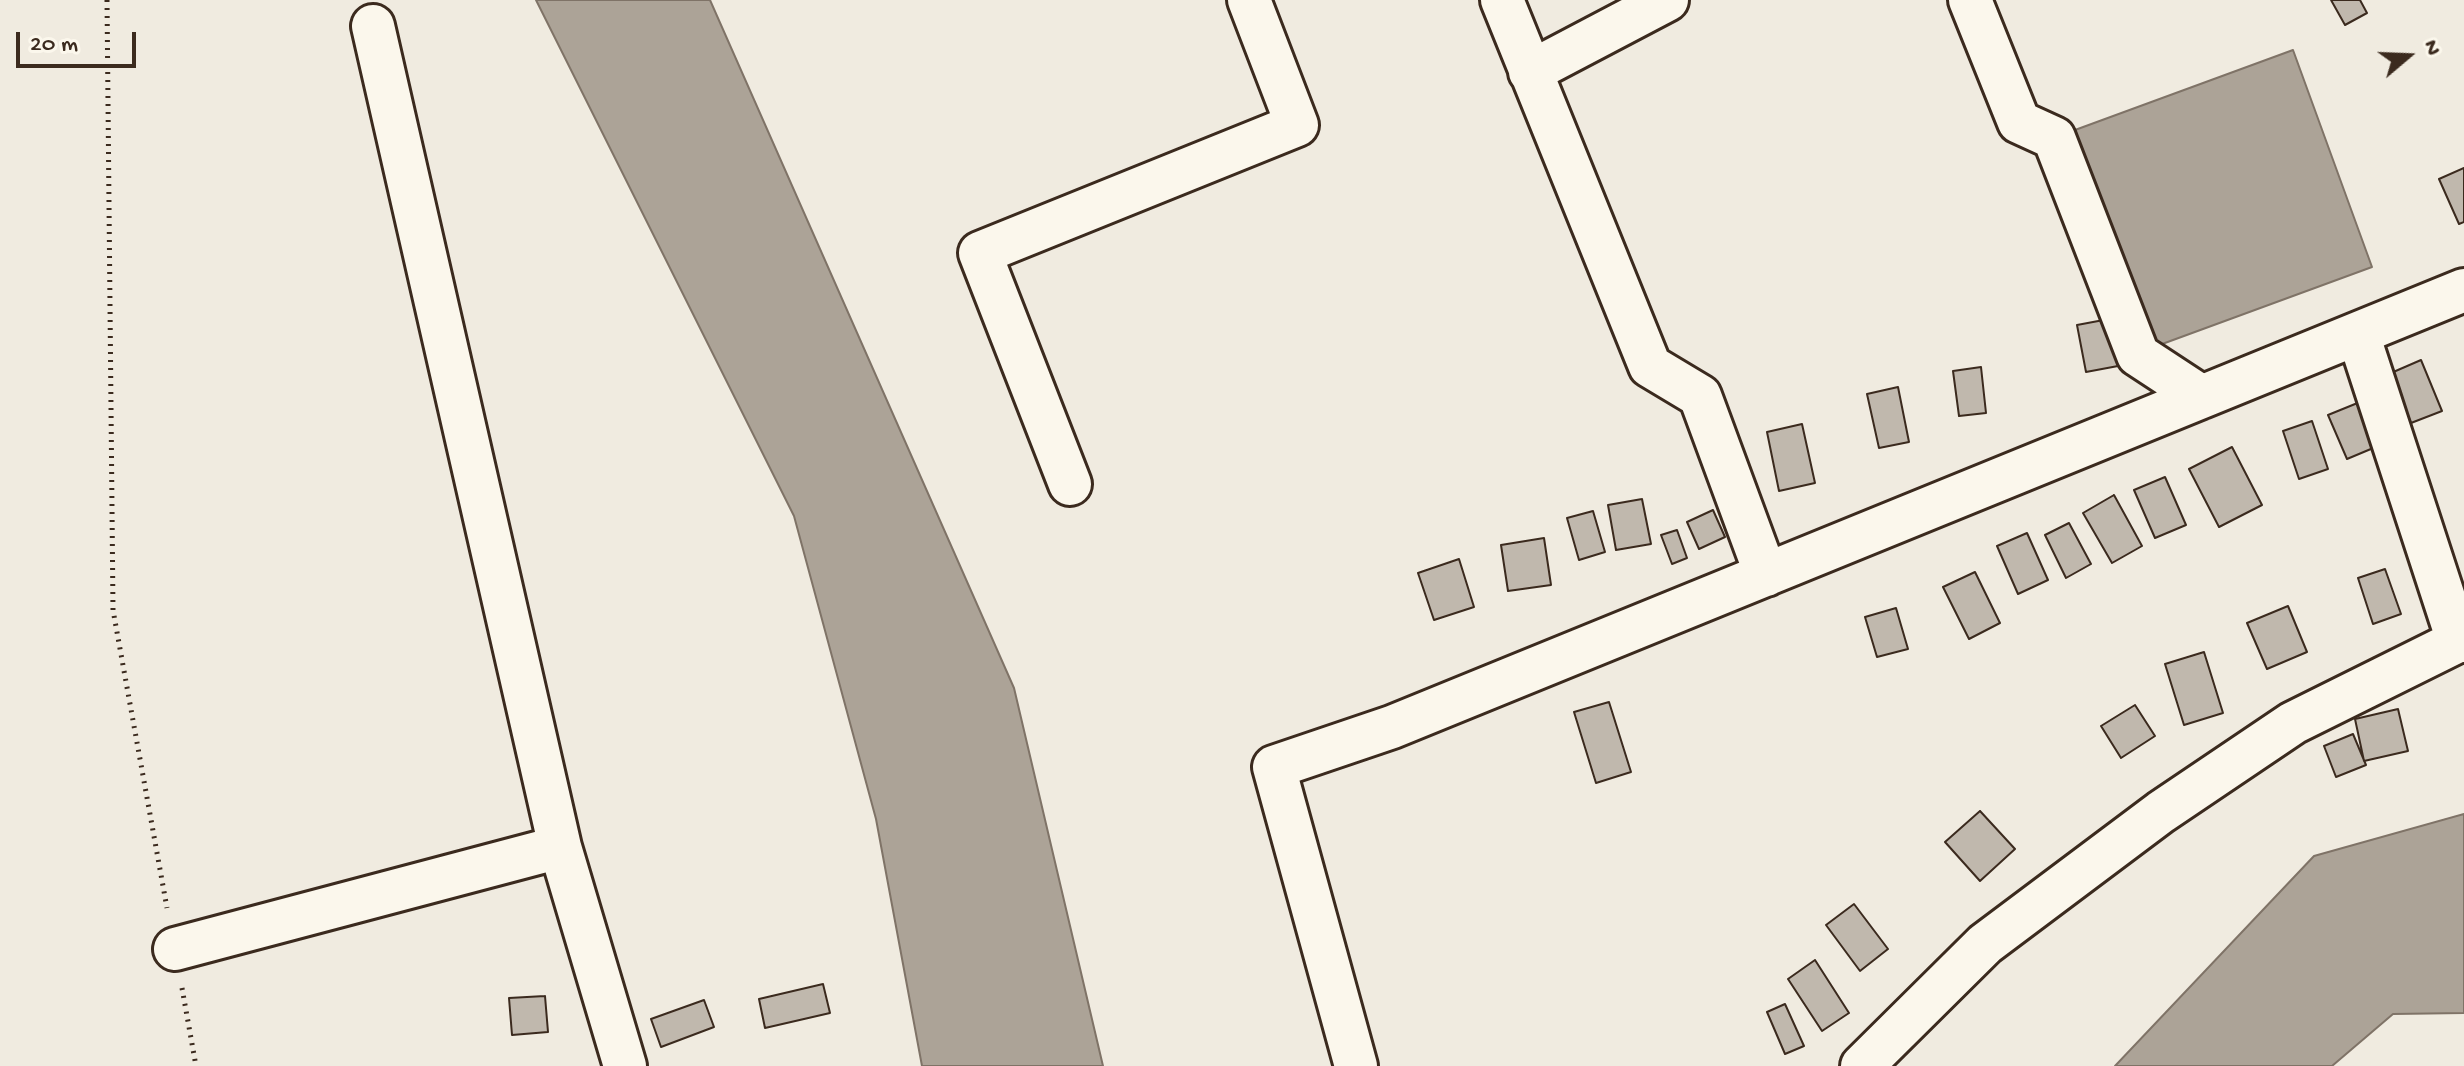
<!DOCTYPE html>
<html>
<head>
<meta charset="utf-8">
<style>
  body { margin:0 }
  #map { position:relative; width:2464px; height:1066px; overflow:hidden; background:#f0ebe0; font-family:"Gochi Hand",sans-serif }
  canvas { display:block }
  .north { position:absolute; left:2368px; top:16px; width:80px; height:80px; -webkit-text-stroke:6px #fbf7ec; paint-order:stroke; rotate:71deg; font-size:22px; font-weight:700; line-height:32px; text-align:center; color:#3b2a1e }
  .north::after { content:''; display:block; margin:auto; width:28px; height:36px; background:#3b2a1e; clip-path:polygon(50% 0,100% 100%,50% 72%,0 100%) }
  .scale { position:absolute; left:16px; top:32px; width:120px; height:36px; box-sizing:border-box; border:4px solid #3b2a1e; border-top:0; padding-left:10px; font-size:24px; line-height:28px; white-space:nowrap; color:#3b2a1e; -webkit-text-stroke:6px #fbf7ec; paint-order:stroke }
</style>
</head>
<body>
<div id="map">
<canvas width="2464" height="1066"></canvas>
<div class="north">N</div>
<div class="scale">20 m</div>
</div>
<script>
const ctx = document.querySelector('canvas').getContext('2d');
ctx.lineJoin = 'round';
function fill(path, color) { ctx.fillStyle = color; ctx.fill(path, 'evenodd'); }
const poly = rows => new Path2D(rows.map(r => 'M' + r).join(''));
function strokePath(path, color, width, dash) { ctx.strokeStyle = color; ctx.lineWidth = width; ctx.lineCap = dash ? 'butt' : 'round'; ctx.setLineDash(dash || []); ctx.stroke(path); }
const water = poly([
  [536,0,710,0,1014,688,1103,1066,922,1066,876,819,794,516,536,0],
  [2293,50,2372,267,2154,347,2075,130,2293,50],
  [2464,814,2464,1013,2393,1014,2332,1066,2115,1066,2314,856,2464,814]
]);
const building = poly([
  [2331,0,2360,0,2367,13,2345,25,2331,0],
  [2464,168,2464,222,2459,224,2439,179,2464,168],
  [2109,319,2118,366,2086,372,2077,325,2109,319],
  [2421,360,2442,411,2411,423,2391,373,2421,360],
  [1981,367,1986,413,1959,416,1953,371,1981,367],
  [1898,387,1909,442,1879,448,1867,394,1898,387],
  [2360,402,2378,446,2347,459,2328,415,2360,402],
  [2312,421,2328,469,2299,479,2283,431,2312,421],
  [1802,424,1815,483,1779,491,1767,432,1802,424],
  [2232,447,2262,505,2219,527,2189,469,2232,447],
  [2165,477,2186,525,2155,538,2134,490,2165,477],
  [2114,495,2142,546,2112,563,2083,513,2114,495],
  [1642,499,1651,544,1616,550,1608,505,1642,499],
  [1713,510,1725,537,1699,549,1687,522,1713,510],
  [1593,511,1605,552,1579,560,1567,518,1593,511],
  [2069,523,2091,564,2066,578,2045,535,2069,523],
  [1677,530,1687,558,1672,564,1661,535,1677,530],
  [2027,533,2048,580,2018,594,1997,546,2027,533],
  [1544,538,1551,585,1508,591,1501,545,1544,538],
  [1459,559,1474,607,1434,620,1418,573,1459,559],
  [2385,569,2401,614,2373,624,2358,578,2385,569],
  [1975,572,2000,623,1969,639,1943,587,1975,572],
  [2288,606,2307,652,2267,669,2247,623,2288,606],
  [1896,608,1908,649,1877,657,1865,617,1896,608],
  [2204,652,2223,713,2184,725,2165,664,2204,652],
  [1609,702,1631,772,1596,783,1574,712,1609,702],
  [2135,705,2155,736,2121,758,2101,726,2135,705],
  [2398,709,2408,751,2364,761,2355,719,2398,709],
  [2353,734,2366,765,2336,777,2324,746,2353,734],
  [1980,811,2015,849,1980,881,1945,842,1980,811],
  [1854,904,1888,949,1860,971,1826,925,1854,904],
  [1815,960,1849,1013,1822,1031,1788,979,1815,960],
  [823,984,830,1013,765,1028,759,999,823,984],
  [545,996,548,1032,512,1035,509,998,545,996],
  [704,1000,714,1027,661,1047,651,1019,704,1000],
  [1785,1004,1804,1046,1785,1054,1767,1012,1785,1004]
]);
const path = poly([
  [107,0,113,610,167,908],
  [182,988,196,1066]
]);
const street = poly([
  [1502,0,1650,366,1700,396,1766,575],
  [1970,0,2019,122,2054,138,2138,355,2202,397],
  [373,26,560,847,625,1066],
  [1530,72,1667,0],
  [2358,334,2458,641],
  [1070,484,980,253,1297,125,1249,0],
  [175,949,560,847],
  [1356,1066,1274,767,1392,727,2464,290],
  [1862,1066,1985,944,2161,812,2293,723,2458,641,2464,641]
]);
fill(water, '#aca397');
strokePath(water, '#7f7367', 2);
fill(building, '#c0b8ad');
strokePath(building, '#3b2a1e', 2);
strokePath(street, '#3b2a1e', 48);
strokePath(path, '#3b2a1e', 5, [2, 6]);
strokePath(street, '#fbf7ec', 42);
</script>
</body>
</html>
